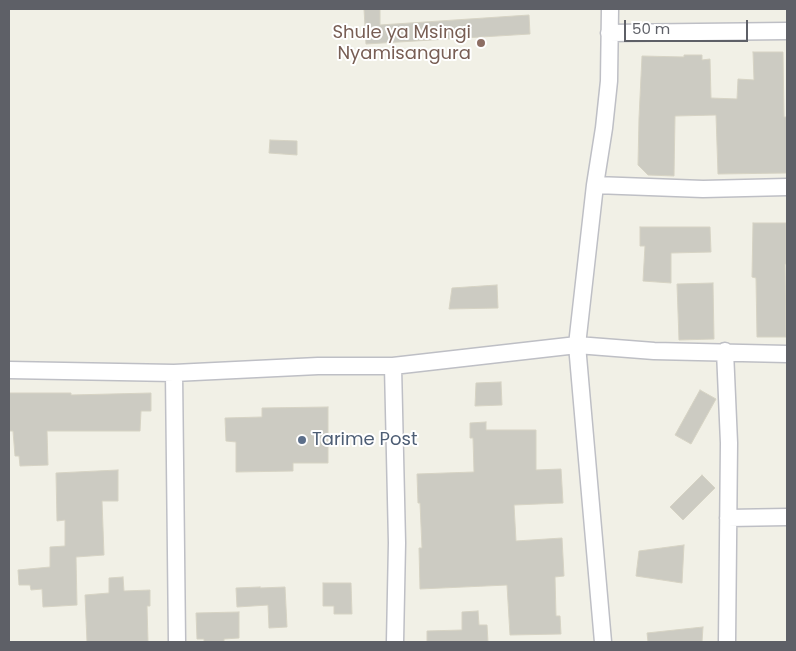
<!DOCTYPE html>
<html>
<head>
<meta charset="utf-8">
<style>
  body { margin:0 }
  #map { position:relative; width:796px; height:651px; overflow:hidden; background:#f1f0e6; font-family:Poppins,sans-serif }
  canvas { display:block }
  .frame { position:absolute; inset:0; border:10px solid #5e6067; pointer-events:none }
  .scale { position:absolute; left:624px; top:20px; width:124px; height:22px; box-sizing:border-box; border:2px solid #5e6067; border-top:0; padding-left:6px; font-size:15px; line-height:18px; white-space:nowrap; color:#5e6067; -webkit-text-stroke:4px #fff; paint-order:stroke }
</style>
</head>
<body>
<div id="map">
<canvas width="796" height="651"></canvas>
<div class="frame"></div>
<div class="scale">50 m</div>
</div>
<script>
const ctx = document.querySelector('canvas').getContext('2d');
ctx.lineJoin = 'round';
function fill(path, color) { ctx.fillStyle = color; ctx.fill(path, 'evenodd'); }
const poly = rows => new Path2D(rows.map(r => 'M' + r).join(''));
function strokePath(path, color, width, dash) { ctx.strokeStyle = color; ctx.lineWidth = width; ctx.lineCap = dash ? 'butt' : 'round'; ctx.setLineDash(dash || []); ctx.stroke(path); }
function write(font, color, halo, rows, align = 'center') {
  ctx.font = font + ' Poppins,sans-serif'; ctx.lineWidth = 4; ctx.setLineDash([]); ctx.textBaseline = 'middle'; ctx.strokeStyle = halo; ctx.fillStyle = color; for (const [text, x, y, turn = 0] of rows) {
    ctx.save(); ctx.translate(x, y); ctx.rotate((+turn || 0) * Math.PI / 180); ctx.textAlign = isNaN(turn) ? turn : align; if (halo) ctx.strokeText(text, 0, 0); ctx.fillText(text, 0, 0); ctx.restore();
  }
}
const building = poly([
  [364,9,380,9,380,25,529,15,530,34,366,44,364,9],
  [753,52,783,52,784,117,787,117,787,173,718,174,716,115,675,116,674,176,648,175,638,165,639,118,642,56,684,57,684,55,702,55,702,60,710,59,711,98,737,99,738,79,754,80,753,52],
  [270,140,297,141,297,155,269,153,270,140],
  [753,223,786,223,786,264,785,264,786,337,757,337,756,278,752,277,753,223],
  [640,227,710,227,711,252,671,253,671,283,643,281,645,246,640,246,640,227],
  [713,283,714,339,679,340,677,284,713,283],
  [497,285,498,308,449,309,452,288,497,285],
  [501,382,502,405,475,406,476,383,501,382],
  [700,390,716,399,691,444,675,435,700,390],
  [9,393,71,393,71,395,151,393,151,411,141,411,140,431,47,431,48,465,20,466,19,456,15,456,13,431,9,431,9,393],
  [328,407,328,463,293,463,293,471,236,472,236,442,226,441,225,418,262,417,262,408,328,407],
  [486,422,486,430,536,430,536,470,561,469,563,503,514,505,516,541,562,538,564,576,555,577,556,616,560,616,561,634,510,635,507,585,420,589,419,548,422,548,420,503,418,503,417,474,474,472,473,438,470,438,470,423,486,422],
  [118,470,118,501,102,501,104,555,76,557,77,605,43,607,42,589,31,590,30,585,19,585,18,570,50,567,50,547,65,546,65,520,57,521,56,473,118,470],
  [702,475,715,488,683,520,670,507,702,475],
  [684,545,682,583,636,576,639,551,684,545],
  [123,577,124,591,150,590,150,606,147,606,148,642,87,642,85,595,109,593,109,578,123,577],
  [323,583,351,583,352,614,334,614,334,606,323,606,323,583],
  [260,587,260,588,285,587,287,627,269,628,268,605,237,607,236,588,260,587],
  [478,611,479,625,487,625,488,642,427,642,427,631,462,630,462,612,478,611],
  [239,612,239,638,224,639,224,642,204,642,204,639,197,639,196,613,239,612],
  [703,627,702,642,648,642,647,633,703,627]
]);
const street = poly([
  [609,33,787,31],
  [595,185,703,189,787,187],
  [725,351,729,443,727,642],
  [393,366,397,543,395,642],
  [9,370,174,373,318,366,393,366,577,345,654,351,787,354],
  [174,373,177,642],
  [728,518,787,517],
  [603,642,577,345,595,185,604,128,609,81,610,9]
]);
const markers = [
  [481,43,5,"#8d6e63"],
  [302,440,5,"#5c6f8a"]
];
const educationNames = [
  ["Shule ya Msingi",471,33],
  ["Nyamisangura",471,54]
];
const serviceNames = [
  ["Tarime Post",312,440]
];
fill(building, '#cccbc2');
strokePath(building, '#d6d3c4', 1);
strokePath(street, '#bebfc5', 19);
strokePath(street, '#fff', 16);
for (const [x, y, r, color] of markers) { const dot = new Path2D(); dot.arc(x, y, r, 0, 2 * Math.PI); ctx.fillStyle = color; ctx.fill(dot); strokePath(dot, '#fff', 2); }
write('18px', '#785e54', '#fff', educationNames, 'right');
write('18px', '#4e5e75', '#fff', serviceNames, 'left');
</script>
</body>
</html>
